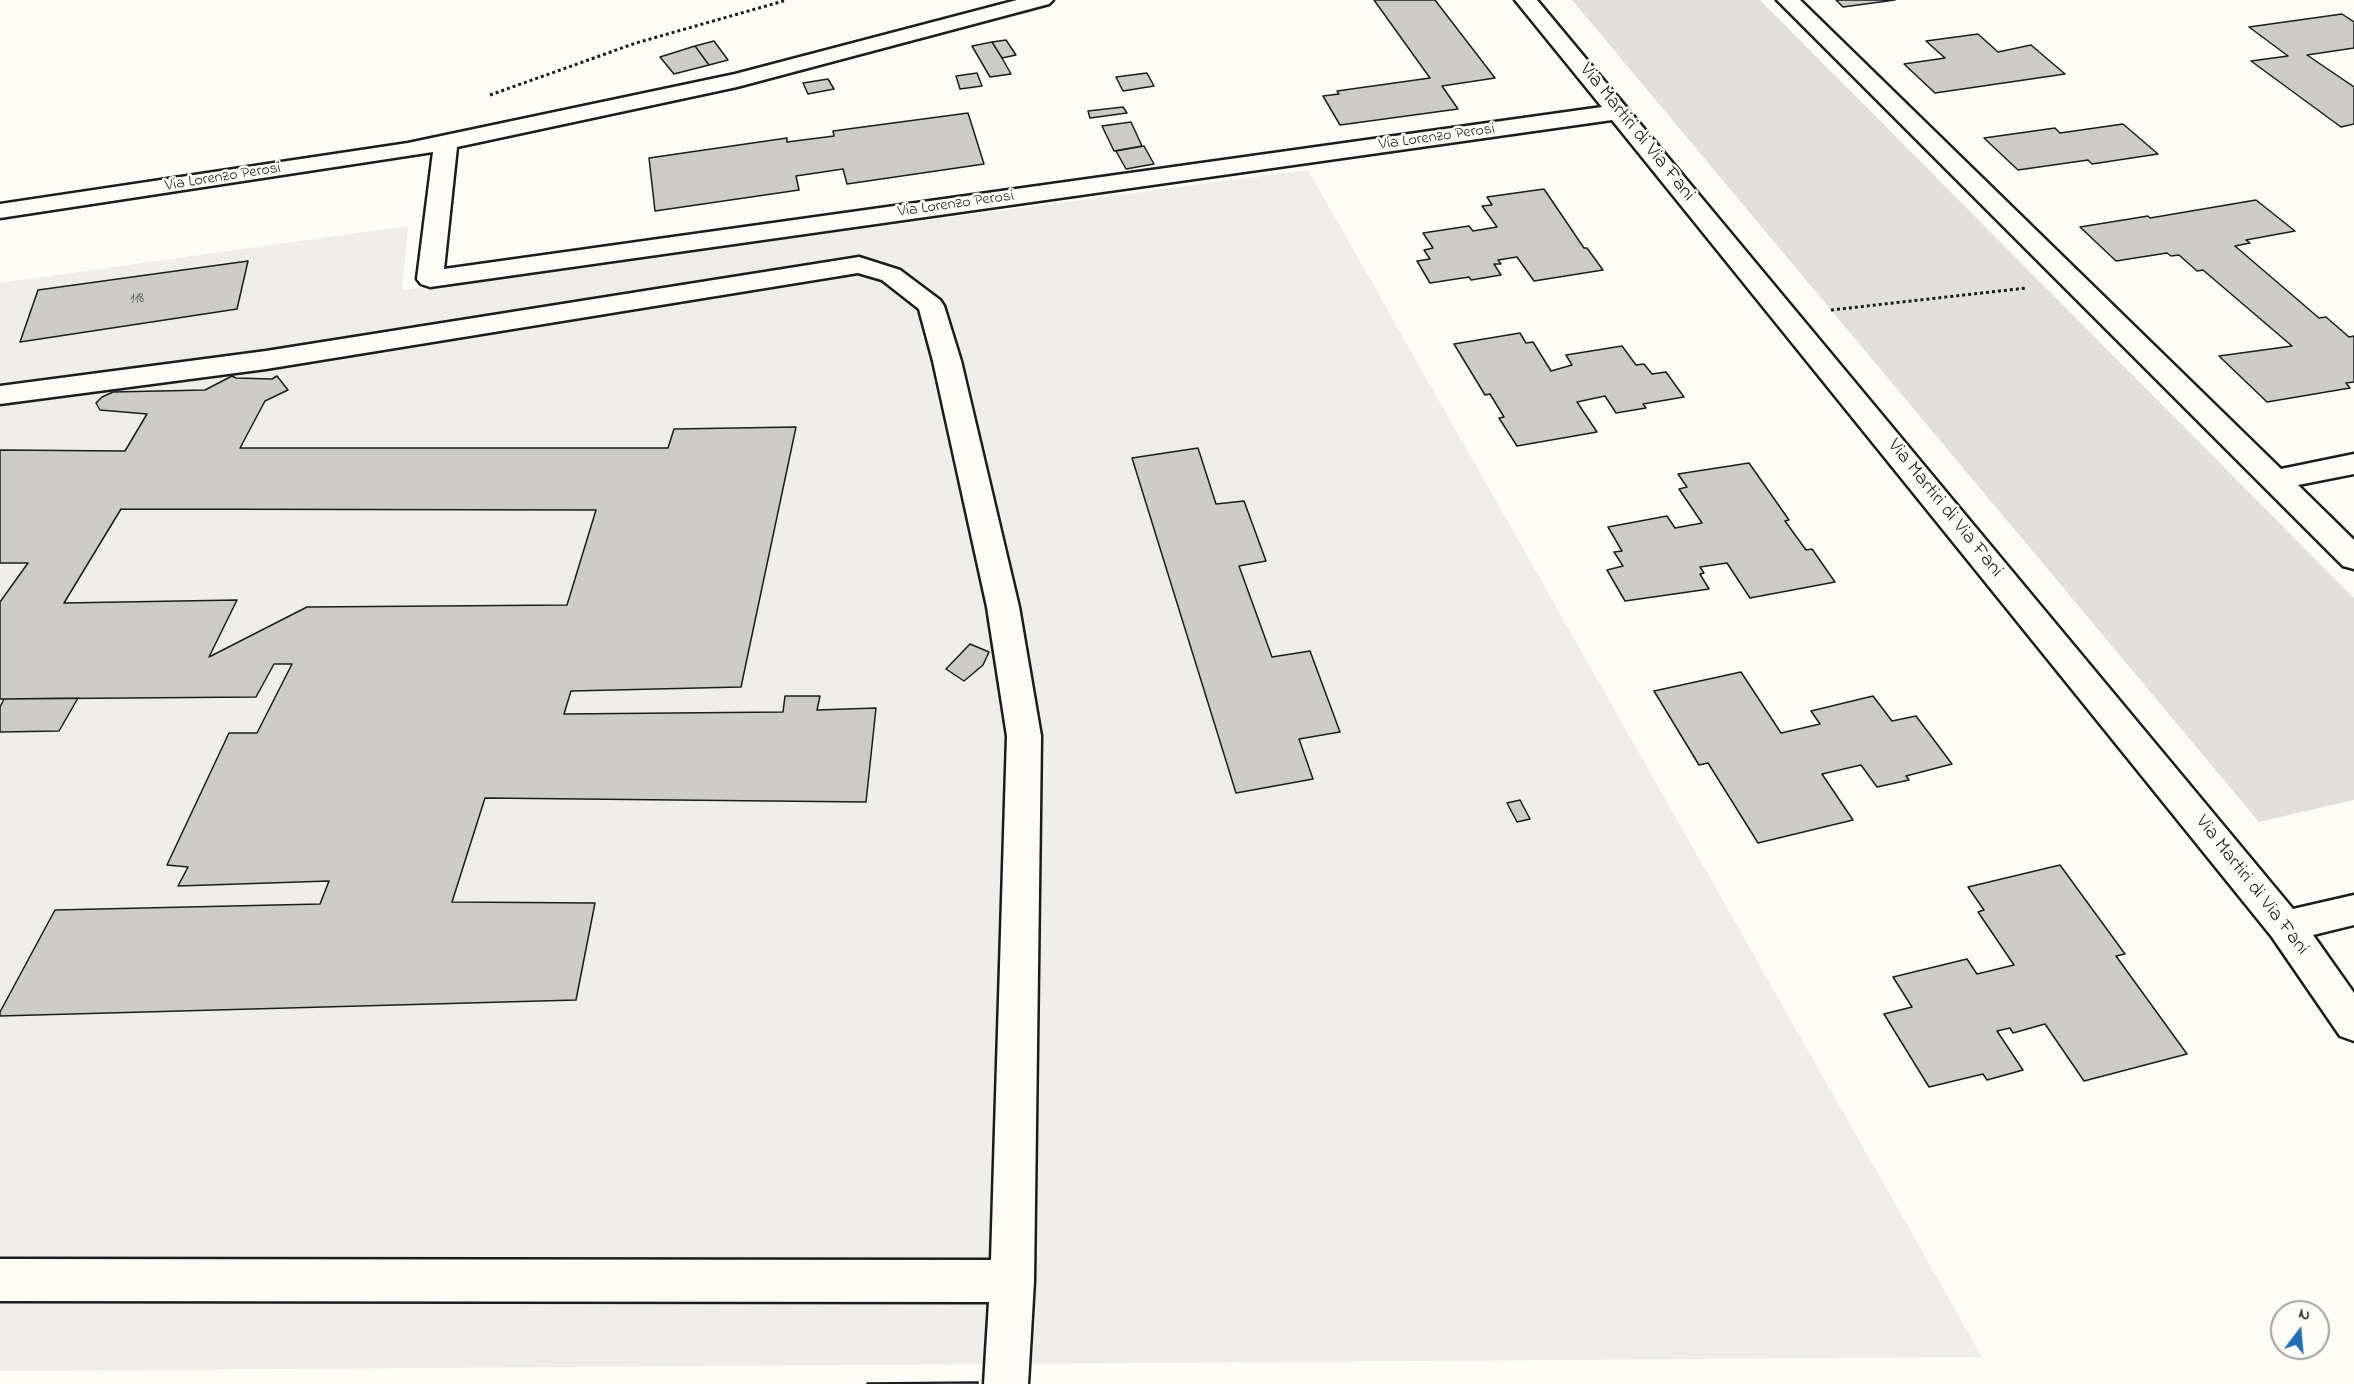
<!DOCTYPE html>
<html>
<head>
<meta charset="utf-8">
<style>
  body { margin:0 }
  #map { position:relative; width:2354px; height:1384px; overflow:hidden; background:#fdfcf7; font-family:"Indie Flower",sans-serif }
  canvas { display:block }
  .north { position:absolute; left:2270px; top:1300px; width:60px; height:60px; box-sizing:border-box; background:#fdfcf7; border:2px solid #a3a29f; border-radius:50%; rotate:16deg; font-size:16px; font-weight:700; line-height:24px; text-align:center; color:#1c1c1c }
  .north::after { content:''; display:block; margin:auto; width:21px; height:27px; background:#1f6fb2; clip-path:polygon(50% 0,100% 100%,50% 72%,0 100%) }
</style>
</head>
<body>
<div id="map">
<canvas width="2354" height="1384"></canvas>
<div class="north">N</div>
</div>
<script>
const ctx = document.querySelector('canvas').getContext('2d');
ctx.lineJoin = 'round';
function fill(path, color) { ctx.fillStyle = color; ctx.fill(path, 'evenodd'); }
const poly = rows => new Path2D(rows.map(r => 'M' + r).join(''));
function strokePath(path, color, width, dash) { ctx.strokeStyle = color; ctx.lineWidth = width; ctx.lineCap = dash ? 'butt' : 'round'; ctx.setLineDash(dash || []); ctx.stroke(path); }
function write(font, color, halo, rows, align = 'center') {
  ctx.font = font + ' "Indie Flower",sans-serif'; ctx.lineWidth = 5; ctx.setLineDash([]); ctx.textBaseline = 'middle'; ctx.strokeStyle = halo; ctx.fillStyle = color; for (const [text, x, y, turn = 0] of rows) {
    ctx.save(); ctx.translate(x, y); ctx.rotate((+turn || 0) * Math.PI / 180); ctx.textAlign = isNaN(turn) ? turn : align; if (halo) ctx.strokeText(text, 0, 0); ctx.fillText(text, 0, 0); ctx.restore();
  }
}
const built = poly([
  [1308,170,1982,1357,0,1371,0,283,408,226,402,290]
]);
const green = poly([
  [1572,0,1760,0,2354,598,2354,800,2259,822]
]);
const building = poly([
  [1374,0,1435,0,1495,78,1442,86,1458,109,1340,125,1323,96,1339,94,1337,91,1430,78,1374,0],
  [1836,0,1895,0,1843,7,1836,0],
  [2342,14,2354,22,2354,48,2307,55,2354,87,2354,124,2341,127,2251,61,2288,56,2249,27,2342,14],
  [1978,34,1998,52,2031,45,2065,74,1935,93,1904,64,1945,58,1926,41,1978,34],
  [1006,40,1016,55,1002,58,992,42,1006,40],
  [714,41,728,60,709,65,695,46,714,41],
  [992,42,1002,58,1011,74,990,77,972,46,992,42],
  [695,46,709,65,674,74,660,57,695,46],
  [977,73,982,86,960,89,956,76,977,73],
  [1147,73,1154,86,1123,91,1116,77,1147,73],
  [828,79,834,89,808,94,803,83,828,79],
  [1123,107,1127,113,1090,118,1088,111,1123,107],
  [968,113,984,164,847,184,843,169,796,176,799,190,655,211,649,158,787,138,787,142,834,136,833,131,968,113],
  [1131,122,1142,146,1114,151,1102,126,1131,122],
  [2123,124,2158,154,2092,164,2088,160,2018,170,1984,138,2055,128,2060,133,2123,124],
  [1144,146,1154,164,1126,169,1116,151,1144,146],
  [1544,189,1584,248,1587,248,1603,270,1534,281,1517,257,1498,260,1501,264,1494,264,1501,275,1471,280,1469,277,1430,283,1417,261,1430,259,1424,250,1433,248,1423,233,1469,226,1473,231,1497,227,1482,206,1492,205,1487,197,1544,189],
  [2256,200,2295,231,2246,240,2250,243,2235,246,2319,318,2326,317,2349,337,2354,336,2354,382,2346,383,2350,388,2267,402,2219,356,2292,346,2203,270,2197,271,2179,255,2171,256,2167,253,2116,261,2080,227,2148,216,2150,218,2256,200],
  [248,261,237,309,20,342,38,290,248,261],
  [1520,333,1526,343,1533,342,1551,371,1572,365,1566,355,1622,346,1636,365,1644,364,1652,374,1666,372,1684,397,1643,404,1646,408,1616,413,1605,396,1577,402,1597,432,1517,446,1499,418,1504,417,1490,394,1485,395,1454,344,1520,333],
  [232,376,236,378,272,379,277,376,288,390,265,401,240,448,668,448,674,429,796,427,741,687,571,691,564,714,783,712,785,696,820,696,817,710,876,708,866,802,485,798,452,902,595,903,576,1000,0,1016,0,1012,55,910,320,904,329,881,178,886,188,867,167,865,229,733,257,733,292,664,274,664,256,697,0,699,0,602,28,563,0,563,0,450,125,451,147,414,100,410,96,403,102,397,113,392,205,390,232,376],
  [121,509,596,510,567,605,307,607,209,657,237,600,64,603,121,509],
  [1198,448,1216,504,1244,501,1266,561,1239,566,1272,657,1310,651,1340,732,1299,739,1313,779,1236,793,1132,458,1198,448],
  [1749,463,1789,520,1785,521,1806,550,1812,549,1835,582,1750,598,1727,563,1700,567,1704,573,1700,574,1709,589,1625,601,1607,570,1623,566,1614,552,1622,551,1608,527,1667,516,1675,528,1702,523,1679,489,1687,487,1678,474,1749,463],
  [970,644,989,652,983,665,964,681,946,669,970,644],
  [1741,672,1781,733,1820,724,1811,711,1873,696,1892,721,1916,716,1952,764,1906,776,1909,780,1877,787,1861,765,1822,774,1853,820,1758,843,1708,763,1699,765,1654,691,1741,672],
  [78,698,59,731,0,732,0,707,4,699,78,698],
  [1520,800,1530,819,1517,822,1507,803,1520,800],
  [2060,865,2125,954,2116,956,2187,1054,2084,1081,2045,1024,2013,1033,2010,1028,1997,1031,2023,1070,1987,1080,1983,1074,1929,1087,1884,1014,1912,1007,1893,977,1967,959,1977,974,2014,965,1978,912,1984,910,1968,887,2060,865],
  [978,1382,978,1384,867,1384,867,1383,978,1382]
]);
const path = poly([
  [490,95,636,43,787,0],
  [1831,310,2026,288]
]);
const minor = poly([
  [1017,0,1053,0,1049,4,737,87,457,147,444,269,1602,107,1515,0,1537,0,2293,909,2354,895,2354,925,2313,935,2354,993,2354,1041,2340,1036,2272,937,1612,120,430,287,421,284,417,279,433,152,0,218,0,204,408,143,735,74,1017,0],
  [1777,0,1800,0,2281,469,2354,454,2354,474,2298,485,2354,540,2354,569,2343,566,1777,0],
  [859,257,900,270,940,300,944,306,961,361,1019,607,1041,736,1034,1281,1028,1384,984,1384,989,1302,0,1301,0,1259,991,1260,1007,736,987,607,933,361,919,309,882,280,858,273,266,369,0,404,0,386,266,351,859,257]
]);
const farNumbernames = [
  ["118",137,300]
];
const farStreetnames = [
  ["Via Lorenzo Perosi",1437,138,-8],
  ["Via Lorenzo Perosi",223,178,-9],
  ["Via Lorenzo Perosi",956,205,-8]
];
const streetNames = [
  ["Via Martiri di Via Fani",1636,133,51],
  ["Via Martiri di Via Fani",1944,509,51],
  ["Via Martiri di Via Fani",2251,886,52]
];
fill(built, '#eeede9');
fill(green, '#e0dfdb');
fill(building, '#cccbc8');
strokePath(building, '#1c1c1c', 1.5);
strokePath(minor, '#1c1c1c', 5);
strokePath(path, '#1c1c1c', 3, [3, 3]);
fill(minor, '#fdfcf7');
write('14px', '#484847', null, farNumbernames);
write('16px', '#1c1c1c', '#fdfcf7', farStreetnames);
write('20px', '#1c1c1c', '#fdfcf7', streetNames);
</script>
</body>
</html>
